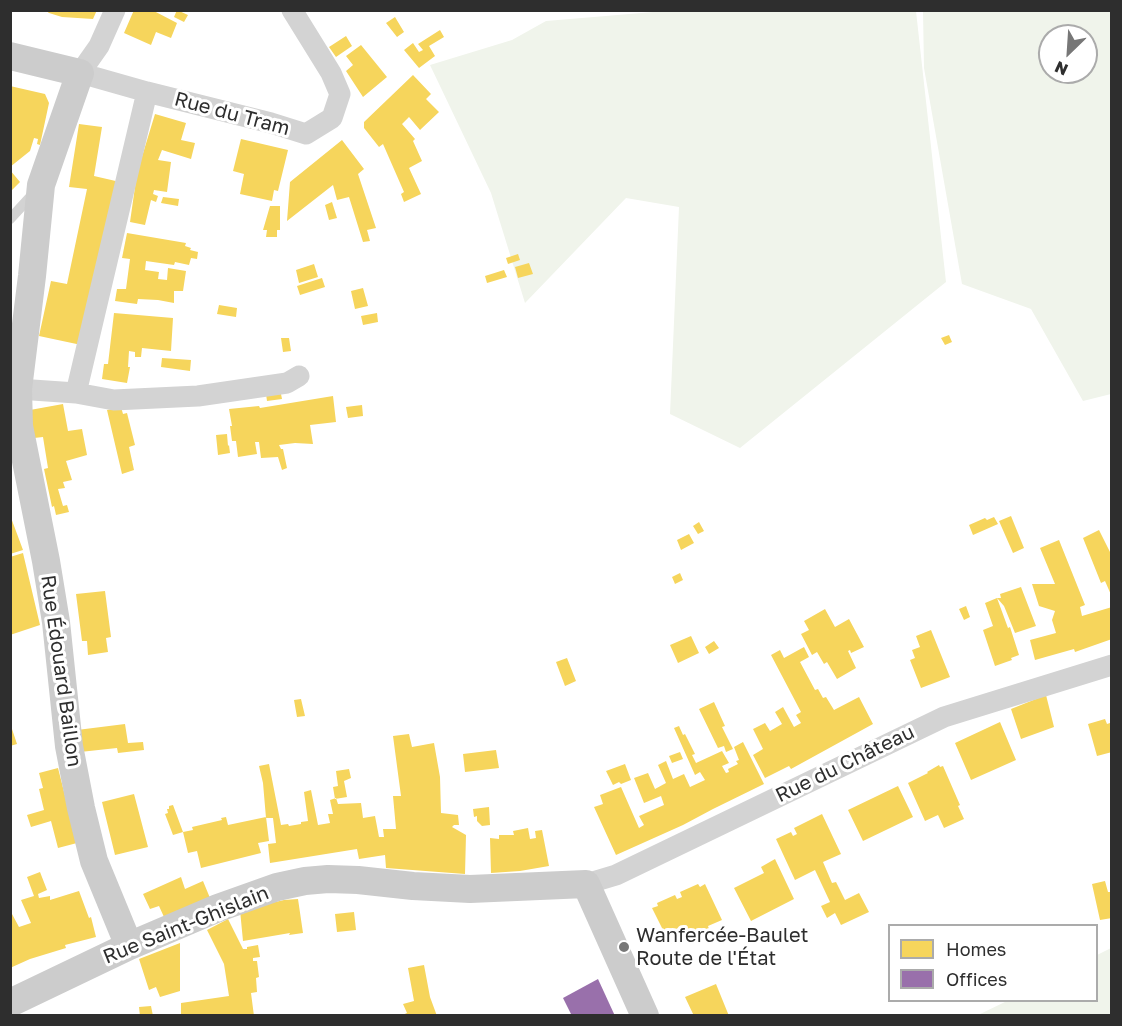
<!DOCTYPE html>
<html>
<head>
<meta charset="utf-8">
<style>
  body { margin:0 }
  #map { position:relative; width:1122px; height:1026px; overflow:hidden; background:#fff; font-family:"Golos Text",sans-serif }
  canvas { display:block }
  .frame { position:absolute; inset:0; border:12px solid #2e2e2e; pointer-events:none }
  .legend { position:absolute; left:888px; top:924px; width:210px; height:78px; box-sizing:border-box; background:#fff; border:2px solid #ababab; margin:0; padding:8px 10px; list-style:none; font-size:18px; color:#2e2e2e }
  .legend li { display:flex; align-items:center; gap:12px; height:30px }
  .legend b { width:30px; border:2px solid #ababab }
  .north { position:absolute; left:1038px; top:24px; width:60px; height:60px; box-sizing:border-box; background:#fff; border:2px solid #ababab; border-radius:50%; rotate:205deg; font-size:16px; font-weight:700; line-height:24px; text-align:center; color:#2e2e2e }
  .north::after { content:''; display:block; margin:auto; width:21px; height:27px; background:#777; clip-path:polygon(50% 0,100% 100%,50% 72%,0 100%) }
</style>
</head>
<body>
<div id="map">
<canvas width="1122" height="1026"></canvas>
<div class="frame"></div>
<ul class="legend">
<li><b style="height:16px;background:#f6d55c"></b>Homes</li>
<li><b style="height:16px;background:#9970ab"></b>Offices</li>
</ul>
<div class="north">N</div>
</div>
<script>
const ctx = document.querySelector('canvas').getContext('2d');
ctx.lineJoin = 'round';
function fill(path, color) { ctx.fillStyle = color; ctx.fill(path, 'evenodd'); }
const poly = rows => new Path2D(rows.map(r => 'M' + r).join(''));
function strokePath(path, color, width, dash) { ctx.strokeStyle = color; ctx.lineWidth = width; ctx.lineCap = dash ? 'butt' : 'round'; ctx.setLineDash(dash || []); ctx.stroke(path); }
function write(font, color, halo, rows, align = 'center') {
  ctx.font = font + ' "Golos Text",sans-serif'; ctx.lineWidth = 6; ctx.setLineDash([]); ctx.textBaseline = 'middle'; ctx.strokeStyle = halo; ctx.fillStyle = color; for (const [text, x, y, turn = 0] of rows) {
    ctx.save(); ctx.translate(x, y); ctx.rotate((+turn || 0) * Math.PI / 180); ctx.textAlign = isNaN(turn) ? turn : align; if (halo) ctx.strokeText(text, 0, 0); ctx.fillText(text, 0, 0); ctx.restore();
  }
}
const green = poly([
  [677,10,916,11,946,282,740,448,670,414,679,207,626,198,525,303,491,193,430,65,512,40,546,21],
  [923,11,1111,11,1111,394,1083,401,1031,309,962,284,924,68],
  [1050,36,1086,36,1086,72,1050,72],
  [1111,948,1111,1015,978,1015,1007,1001,1096,1000,1097,955]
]);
const homes = poly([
  [45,10,97,10,93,19,62,17,49,13],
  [134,10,152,10,177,23,171,38,156,32,151,45,124,33],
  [177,10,188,15,184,22,174,17],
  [395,17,404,32,397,37,386,23],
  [440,30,444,37,429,46,435,56,419,68,404,50,413,43,419,52,423,50,418,44],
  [346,36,352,46,336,57,329,47],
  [361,45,387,77,363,97,346,71,353,65,346,56],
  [413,75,431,94,426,99,439,112,420,130,409,117,402,124,415,139,413,141,422,161,409,168,421,194,404,202,401,194,404,192,383,144,379,147,364,128,364,122],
  [10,86,45,94,49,103,40,145,37,144,38,139,34,138,30,151,10,167],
  [155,114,186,123,181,140,195,143,191,159,162,150,158,160,171,162,167,192,154,190,153,194,158,196,156,202,151,200,145,225,130,222,137,173],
  [79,124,102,127,94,176,120,182,86,346,39,336,51,281,67,284,87,189,69,187],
  [241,139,288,150,278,191,274,190,272,201,240,194,244,174,233,171],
  [342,140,364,169,358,174,376,228,367,230,370,241,363,242,349,197,337,200,333,185,287,221,290,182],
  [10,170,20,182,10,192],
  [163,197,179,199,178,206,161,203],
  [332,202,337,218,329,220,325,205],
  [270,206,280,206,280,230,277,230,277,237,266,237,267,230,263,230],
  [127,233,186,243,185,246,191,248,190,250,198,252,197,259,191,258,189,265,175,262,174,265,146,261,145,270,159,272,158,279,167,280,168,268,186,271,183,291,174,291,174,303,158,300,138,299,137,304,115,301,117,289,126,289,130,259,122,258],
  [518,254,520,260,508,264,506,258],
  [529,263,533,274,518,278,515,267],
  [314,264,318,277,299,283,296,270],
  [504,270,507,277,487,283,485,276],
  [322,278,325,287,300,295,297,286],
  [363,288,368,306,355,309,351,291],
  [219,305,237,308,236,317,217,314],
  [114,313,173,318,171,351,142,348,141,357,135,357,135,352,129,351,128,367,130,367,127,383,102,379,104,364,108,364],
  [377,313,378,322,363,325,361,316],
  [949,335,952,342,945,345,941,338],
  [281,338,289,338,291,351,283,352],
  [162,358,191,360,190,371,161,367],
  [280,389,282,399,267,401,266,394],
  [333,396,336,422,310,425,313,444,295,443,279,445,281,449,283,449,287,468,282,470,278,457,261,458,259,442,255,442,257,454,238,457,236,441,232,441,230,426,232,426,229,409,259,406,260,408],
  [63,404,68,431,82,429,87,455,66,461,72,480,63,482,65,488,58,489,63,506,67,505,69,512,56,515,54,506,52,507,44,469,48,468,43,437,34,438,30,410],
  [362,405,363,416,348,418,346,407],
  [121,407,123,414,127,413,135,445,129,447,134,470,122,474,107,410],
  [227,434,228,446,229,445,230,453,218,455,216,435],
  [10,515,23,550,10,554],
  [1011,516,1024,548,1013,553,999,521],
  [994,517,998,524,973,535,969,525,985,518,987,520],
  [699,522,704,531,698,534,693,526],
  [1099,530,1112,556,1112,597,1105,581,1101,583,1083,538],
  [689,534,694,543,681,550,677,540],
  [1059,540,1085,605,1080,607,1082,616,1112,607,1112,639,1075,652,1074,649,1035,660,1030,640,1056,633,1052,620,1055,611,1039,606,1032,584,1055,584,1040,548],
  [23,553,40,625,10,635,10,557],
  [680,573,683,580,675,584,672,577],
  [1021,587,1036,626,1015,633,1004,606,997,598,1008,628,1010,627,1019,655,1011,658,1012,660,995,666,983,630,993,626,985,603,997,598,1001,598,1000,594],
  [105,591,111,637,106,638,108,652,88,655,87,641,82,641,76,594],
  [966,606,970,617,964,620,959,609],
  [825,609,835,627,849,619,864,647,851,653,850,650,848,651,856,668,837,679,827,662,824,664,817,652,812,655,801,634,809,630,804,621],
  [931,630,950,677,921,688,910,660,915,658,912,650,920,647,916,636],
  [691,636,699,653,678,663,670,645],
  [714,641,719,648,709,654,705,647],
  [804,647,809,657,800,662,815,690,818,689,823,698,826,697,834,710,859,697,873,724,791,769,789,766,765,778,753,755,763,749,753,729,765,723,770,731,782,724,775,712,783,707,794,727,801,723,796,715,801,712,771,655,780,650,784,658],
  [567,658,576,681,565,686,556,662],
  [1046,695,1054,727,1021,739,1011,709],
  [301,699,305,716,297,717,294,700],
  [714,702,725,726,722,727,733,749,726,752,724,746,718,748,699,709],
  [1105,719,1107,724,1110,723,1112,719,1112,752,1097,756,1088,724],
  [1000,722,1016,760,971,780,955,743],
  [10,723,17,744,10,746],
  [125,724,128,743,143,742,144,750,118,753,117,748,80,752,77,730],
  [679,726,683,735,685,734,695,754,692,755,696,763,722,751,729,763,722,766,726,773,729,772,728,769,738,764,736,761,739,760,734,747,743,742,764,784,713,809,683,825,616,855,594,807,603,804,600,795,621,787,639,828,644,825,639,816,664,805,661,796,644,803,634,778,648,773,655,789,666,783,658,765,666,761,673,779,684,774,690,787,705,780,700,772,695,775,674,728],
  [409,734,412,747,434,743,440,777,441,813,458,815,459,825,454,825,452,827,466,835,465,874,386,868,385,855,359,859,357,849,270,863,268,844,276,843,273,818,266,818,263,783,259,766,269,764,281,825,288,824,289,826,301,824,301,822,308,821,304,792,311,790,318,825,330,823,328,814,333,814,330,800,336,798,338,804,361,803,363,818,375,816,379,837,384,837,383,829,396,829,393,796,401,796,393,736],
  [496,750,499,768,465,772,463,754],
  [680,752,683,759,672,763,669,756],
  [625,764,631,780,621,784,619,782,613,785,606,771],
  [939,765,940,767,943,766,960,805,958,806,964,819,944,828,938,815,925,821,908,783,928,773,927,772],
  [58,768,77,843,58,848,51,821,31,827,27,815,44,810,39,789,43,788,39,773],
  [349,769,351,778,344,781,347,797,335,799,333,787,338,786,336,771],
  [898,786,913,817,863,841,848,810],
  [134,794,148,847,115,855,102,802],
  [173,805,183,832,173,835,165,814,168,813,167,809,169,809,169,806],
  [489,807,490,825,482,826,477,821,477,816,474,817,473,809],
  [822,814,841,854,823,862,832,883,836,882,845,900,859,893,869,912,841,925,835,913,827,918,821,906,830,902,815,870,795,880,776,839,791,832,793,836,797,834,794,828],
  [226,817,228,825,266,817,269,841,258,843,261,853,201,868,197,851,188,853,183,832,193,830,192,827,222,820,221,818],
  [528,828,530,839,536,838,535,831,542,830,549,866,520,871,491,873,490,838,499,839,499,835,514,835,513,831],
  [775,859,794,899,751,921,734,888,764,873,761,867],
  [40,872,47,890,38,894,39,898,50,896,50,900,79,891,89,918,91,917,96,937,65,945,66,948,30,959,10,968,10,915,12,914,19,927,31,923,21,900,34,896,27,877],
  [181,877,185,889,203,881,210,898,164,917,159,906,150,909,143,894],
  [1105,881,1108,892,1112,892,1112,918,1100,920,1092,884],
  [698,884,700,887,705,884,722,920,708,926,709,929,682,942,681,939,670,944,652,908,658,906,657,903,675,895,677,899,682,897,680,892],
  [298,899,303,933,289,935,290,933,243,941,240,910,284,900],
  [354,912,356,930,337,932,335,914],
  [228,919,243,949,247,949,247,947,258,945,260,957,253,958,253,961,257,961,259,977,256,978,257,992,251,993,254,1016,181,1016,181,1003,229,996,224,964,207,930],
  [180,943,180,991,160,997,156,987,149,990,139,959],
  [424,965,430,997,437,1016,400,1016,407,1013,403,1004,414,1001,408,968],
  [716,984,729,1016,694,1016,685,997],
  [151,1006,153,1016,140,1016,139,1007]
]);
const offices = poly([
  [598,979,615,1016,572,1016,563,998]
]);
const lane = poly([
  [10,219,33,194]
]);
const street = poly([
  [115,10,99,46,80,73,147,92,271,123,306,134,332,118,340,94,331,73,292,10],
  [18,389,76,393,114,400,198,396,287,383,299,376],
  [76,393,147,92],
  [586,884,616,875,944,717,1112,665]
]);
const secondary = poly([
  [10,56,80,73,41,185,32,276,18,389,19,426,46,561,56,622,69,746,81,808,94,861,129,946],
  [10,1003,129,946,218,908,277,887,305,881,328,879,358,880,413,886,470,889,586,884,645,1016]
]);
const markers = [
  [624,947,6,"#777"]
];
const streetNames = [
  ["Rue du Tram",232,114,15],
  ["Rue Édouard Baillon",61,671,82],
  ["Rue du Château",845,764,-26],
  ["Rue Saint-Ghislain",186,925,-22]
];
const poiNames = [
  ["Wanfercée-Baulet",636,936],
  ["Route de l'État",636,959]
];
fill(green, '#f0f4eb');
fill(homes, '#f6d55c');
fill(offices, '#9970ab');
strokePath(lane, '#d3d3d3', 10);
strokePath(street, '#d3d3d3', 21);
strokePath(secondary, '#ccc', 28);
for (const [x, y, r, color] of markers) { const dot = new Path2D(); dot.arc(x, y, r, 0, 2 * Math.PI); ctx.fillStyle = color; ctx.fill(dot); strokePath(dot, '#fff', 2); }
write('20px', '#2e2e2e', '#fff', streetNames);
write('20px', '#2e2e2e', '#fff', poiNames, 'left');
</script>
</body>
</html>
